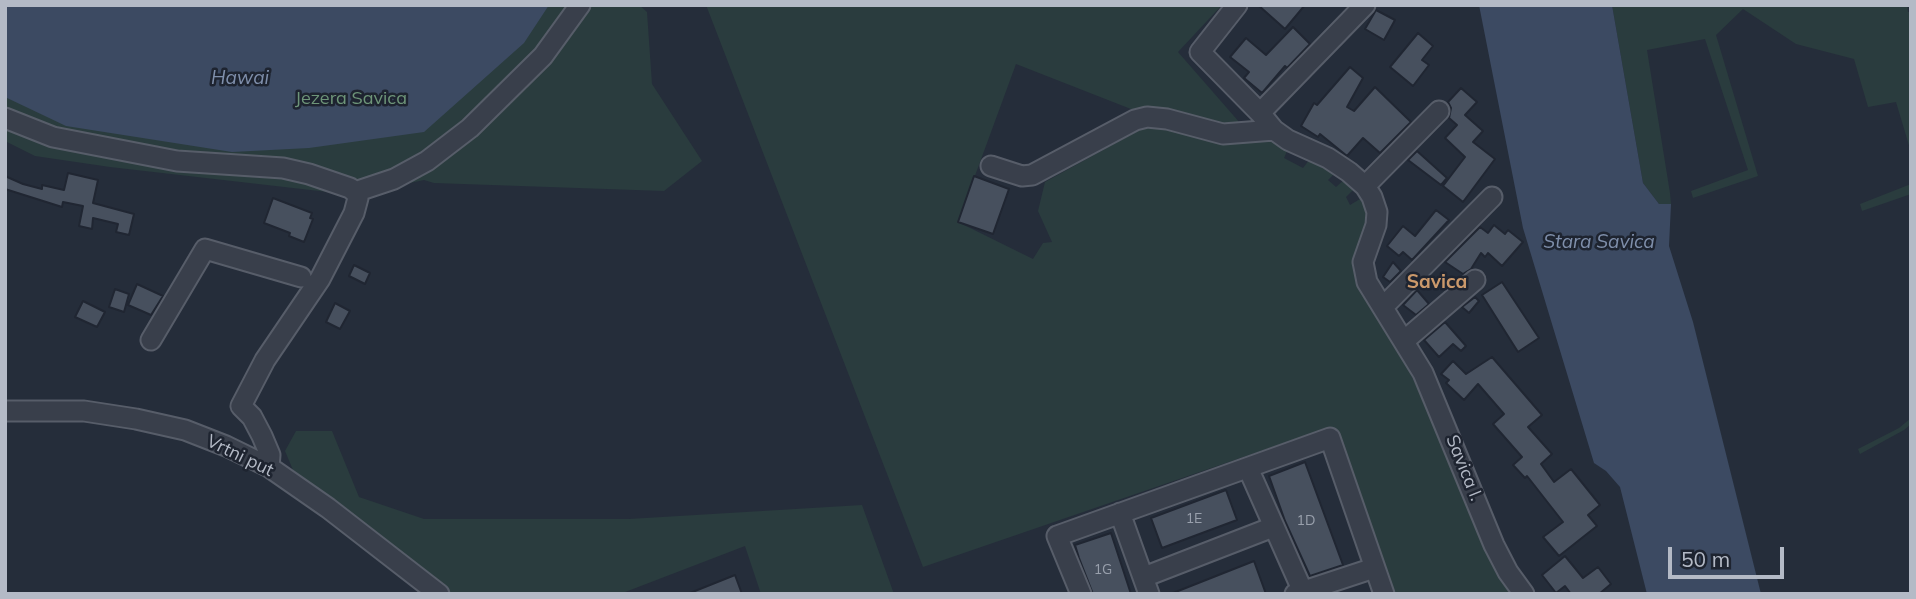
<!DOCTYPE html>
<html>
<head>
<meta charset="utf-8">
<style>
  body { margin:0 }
  #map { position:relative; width:1916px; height:599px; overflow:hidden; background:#252d3a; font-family:Mulish,sans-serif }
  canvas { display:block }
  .frame { position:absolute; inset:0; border:7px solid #b4bac6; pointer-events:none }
  .scale { position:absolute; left:1668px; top:547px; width:116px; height:32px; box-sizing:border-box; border:4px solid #b4bac6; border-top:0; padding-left:9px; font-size:21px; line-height:24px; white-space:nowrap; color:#b4bac6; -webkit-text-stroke:5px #1e2430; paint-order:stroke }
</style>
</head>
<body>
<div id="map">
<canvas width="1916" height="599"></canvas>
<div class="frame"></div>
<div class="scale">50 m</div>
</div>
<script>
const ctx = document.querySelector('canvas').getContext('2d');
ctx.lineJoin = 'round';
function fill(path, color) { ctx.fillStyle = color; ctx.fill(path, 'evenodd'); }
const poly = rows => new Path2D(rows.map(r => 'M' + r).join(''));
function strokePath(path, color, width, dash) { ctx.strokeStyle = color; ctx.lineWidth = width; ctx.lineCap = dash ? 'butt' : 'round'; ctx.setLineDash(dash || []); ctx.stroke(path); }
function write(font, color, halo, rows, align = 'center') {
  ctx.font = font + ' Mulish,sans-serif'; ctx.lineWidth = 5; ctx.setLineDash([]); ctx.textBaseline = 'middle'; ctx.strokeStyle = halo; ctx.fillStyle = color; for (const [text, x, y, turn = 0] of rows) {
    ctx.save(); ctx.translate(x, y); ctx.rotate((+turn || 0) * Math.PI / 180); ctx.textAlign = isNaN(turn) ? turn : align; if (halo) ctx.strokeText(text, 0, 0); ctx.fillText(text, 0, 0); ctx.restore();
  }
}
const green = poly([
  [5,5,639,5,647,12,652,84,702,161,664,191,434,183,424,180,354,195,110,167,35,156,5,141],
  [706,5,1222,5,1178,52,1247,131,1136,111,1016,64,958,222,1033,259,1043,243,1052,242,1038,211,1045,182,1145,127,1238,139,1272,139,1288,149,1284,158,1303,168,1310,159,1336,172,1328,180,1336,187,1345,179,1354,189,1346,197,1350,205,1360,199,1366,210,1367,228,1355,263,1434,421,1465,495,1510,594,1380,594,1322,430,923,567],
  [1612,5,1907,5,1908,12,1911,12,1911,152,1896,102,1868,107,1854,59,1796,44,1743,9,1716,35,1758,176,1693,198,1691,191,1748,170,1705,39,1647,50,1670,193,1671,204,1659,204,1643,183],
  [1911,184,1911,194,1862,211,1860,204],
  [1911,418,1911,424,1904,430,1860,454,1858,449,1899,428],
  [296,431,332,431,359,497,424,519,629,519,862,505,894,594,761,594,745,546,620,594,450,594,293,470,285,451]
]);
const water = poly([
  [5,5,549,5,524,43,424,132,309,148,232,152,66,126,5,97],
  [1479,5,1612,5,1643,183,1659,204,1671,204,1669,246,1693,322,1761,594,1647,594,1620,487,1606,471,1594,463,1523,228]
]);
const building = poly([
  [1258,5,1305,5,1285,29,1258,5],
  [1376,10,1395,20,1384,40,1365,29,1376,10],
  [1293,27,1310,44,1287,68,1285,66,1262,93,1244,78,1249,72,1230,57,1246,38,1266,55,1293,27],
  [1418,33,1433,46,1422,60,1429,65,1413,86,1390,67,1418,33],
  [1350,67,1363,78,1347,107,1354,111,1375,87,1411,122,1380,153,1363,138,1347,156,1320,134,1318,137,1301,126,1314,103,1317,105,1350,67],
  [1461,88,1477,102,1465,115,1483,131,1473,142,1495,159,1463,202,1443,186,1465,157,1445,138,1457,125,1449,118,1451,108,1448,102,1461,88],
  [1417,151,1447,178,1441,185,1408,160,1417,151],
  [68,173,98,180,93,203,134,214,129,235,116,232,118,224,93,218,92,229,79,226,83,206,63,202,62,207,5,189,5,176,23,184,42,189,42,185,64,190,68,173],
  [974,176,1009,189,993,234,958,222,974,176],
  [273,198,312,213,310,218,313,219,304,242,289,236,290,233,264,223,273,198],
  [1436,210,1449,220,1412,260,1403,252,1399,256,1387,246,1403,226,1415,236,1436,210],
  [1494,225,1505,234,1508,230,1523,242,1502,266,1488,253,1485,257,1481,253,1471,269,1463,274,1445,262,1480,227,1488,233,1494,225],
  [1393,262,1401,271,1390,282,1383,277,1393,262],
  [354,265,370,273,365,284,349,276,354,265],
  [1502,282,1539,338,1518,352,1482,295,1502,282],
  [137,284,163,296,151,315,128,305,137,284],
  [115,289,129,294,124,312,109,307,115,289],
  [1417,290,1429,304,1416,315,1403,305,1417,290],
  [1475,297,1479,301,1469,313,1462,307,1475,297],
  [83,301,105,312,97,327,75,317,83,301],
  [335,303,350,311,340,329,326,322,335,303],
  [1445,322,1466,346,1461,351,1453,344,1439,357,1424,340,1445,322],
  [1492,357,1542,415,1528,427,1552,454,1541,464,1554,482,1571,469,1600,505,1588,515,1597,526,1559,556,1543,537,1563,522,1527,476,1525,478,1513,465,1522,457,1493,424,1504,414,1478,384,1464,400,1446,383,1449,380,1441,374,1453,361,1466,374,1492,357],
  [1305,462,1343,565,1310,576,1285,521,1269,476,1305,462],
  [1226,490,1237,520,1162,548,1151,518,1226,490],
  [1111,533,1131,594,1093,594,1079,558,1075,545,1111,533],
  [1565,556,1583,578,1598,567,1611,584,1599,594,1571,594,1565,586,1556,593,1542,575,1565,556],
  [1254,561,1266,594,1173,594,1173,593,1254,561],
  [735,575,742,594,690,594,690,593,735,575]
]);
const minor = poly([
  [1237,5,1200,52,1260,113,1274,130,1288,140,1328,158,1349,172,1365,186,1372,197,1377,212,1376,225,1363,262,1367,282,1423,373,1494,545,1508,572,1524,594],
  [1260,113,1365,5],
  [5,118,53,137,177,161,283,168,309,174,350,188,355,192,358,198,354,213,320,279,265,360,241,406,252,417,262,436,270,455,269,467],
  [991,166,1022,176,1032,175,1135,120,1147,117,1167,119,1223,134,1274,130],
  [1365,186,1439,111],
  [355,192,394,179,427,161,470,128,543,56,580,5],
  [1383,307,1492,197],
  [151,340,205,249,301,277],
  [1404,341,1475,280],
  [5,411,84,411,136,419,185,430,226,446,269,467,328,508,439,594],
  [1248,468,1304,594],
  [1120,513,1149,594],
  [1144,577,1273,527],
  [1081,594,1057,536,1330,438,1384,594],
  [1295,594,1374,568]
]);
const numberNames = [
  ["1E",1194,519],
  ["1D",1306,521],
  ["1G",1103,570]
];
const parkNames = [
  ["Jezera Savica",351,99]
];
const streetNames = [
  ["Vrtni put",240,456,26],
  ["Savica I.",1464,468,68]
];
const waterNames = [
  ["Hawai",240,78],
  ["Stara Savica",1599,242]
];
const neighbourhoodNames = [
  ["Savica",1437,282]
];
fill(green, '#2a3c3e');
fill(water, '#3c4a62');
fill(building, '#47505e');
strokePath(building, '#202632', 2);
strokePath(minor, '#575d69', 23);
strokePath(minor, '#393f4b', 19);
write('14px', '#99a0ac', null, numberNames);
write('18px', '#6e9579', '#1e2430', parkNames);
write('18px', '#b4bac6', '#1e2430', streetNames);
write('italic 19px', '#7f8fab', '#1e2430', waterNames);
write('bold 19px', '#cb996b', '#1e2430', neighbourhoodNames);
</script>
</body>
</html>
